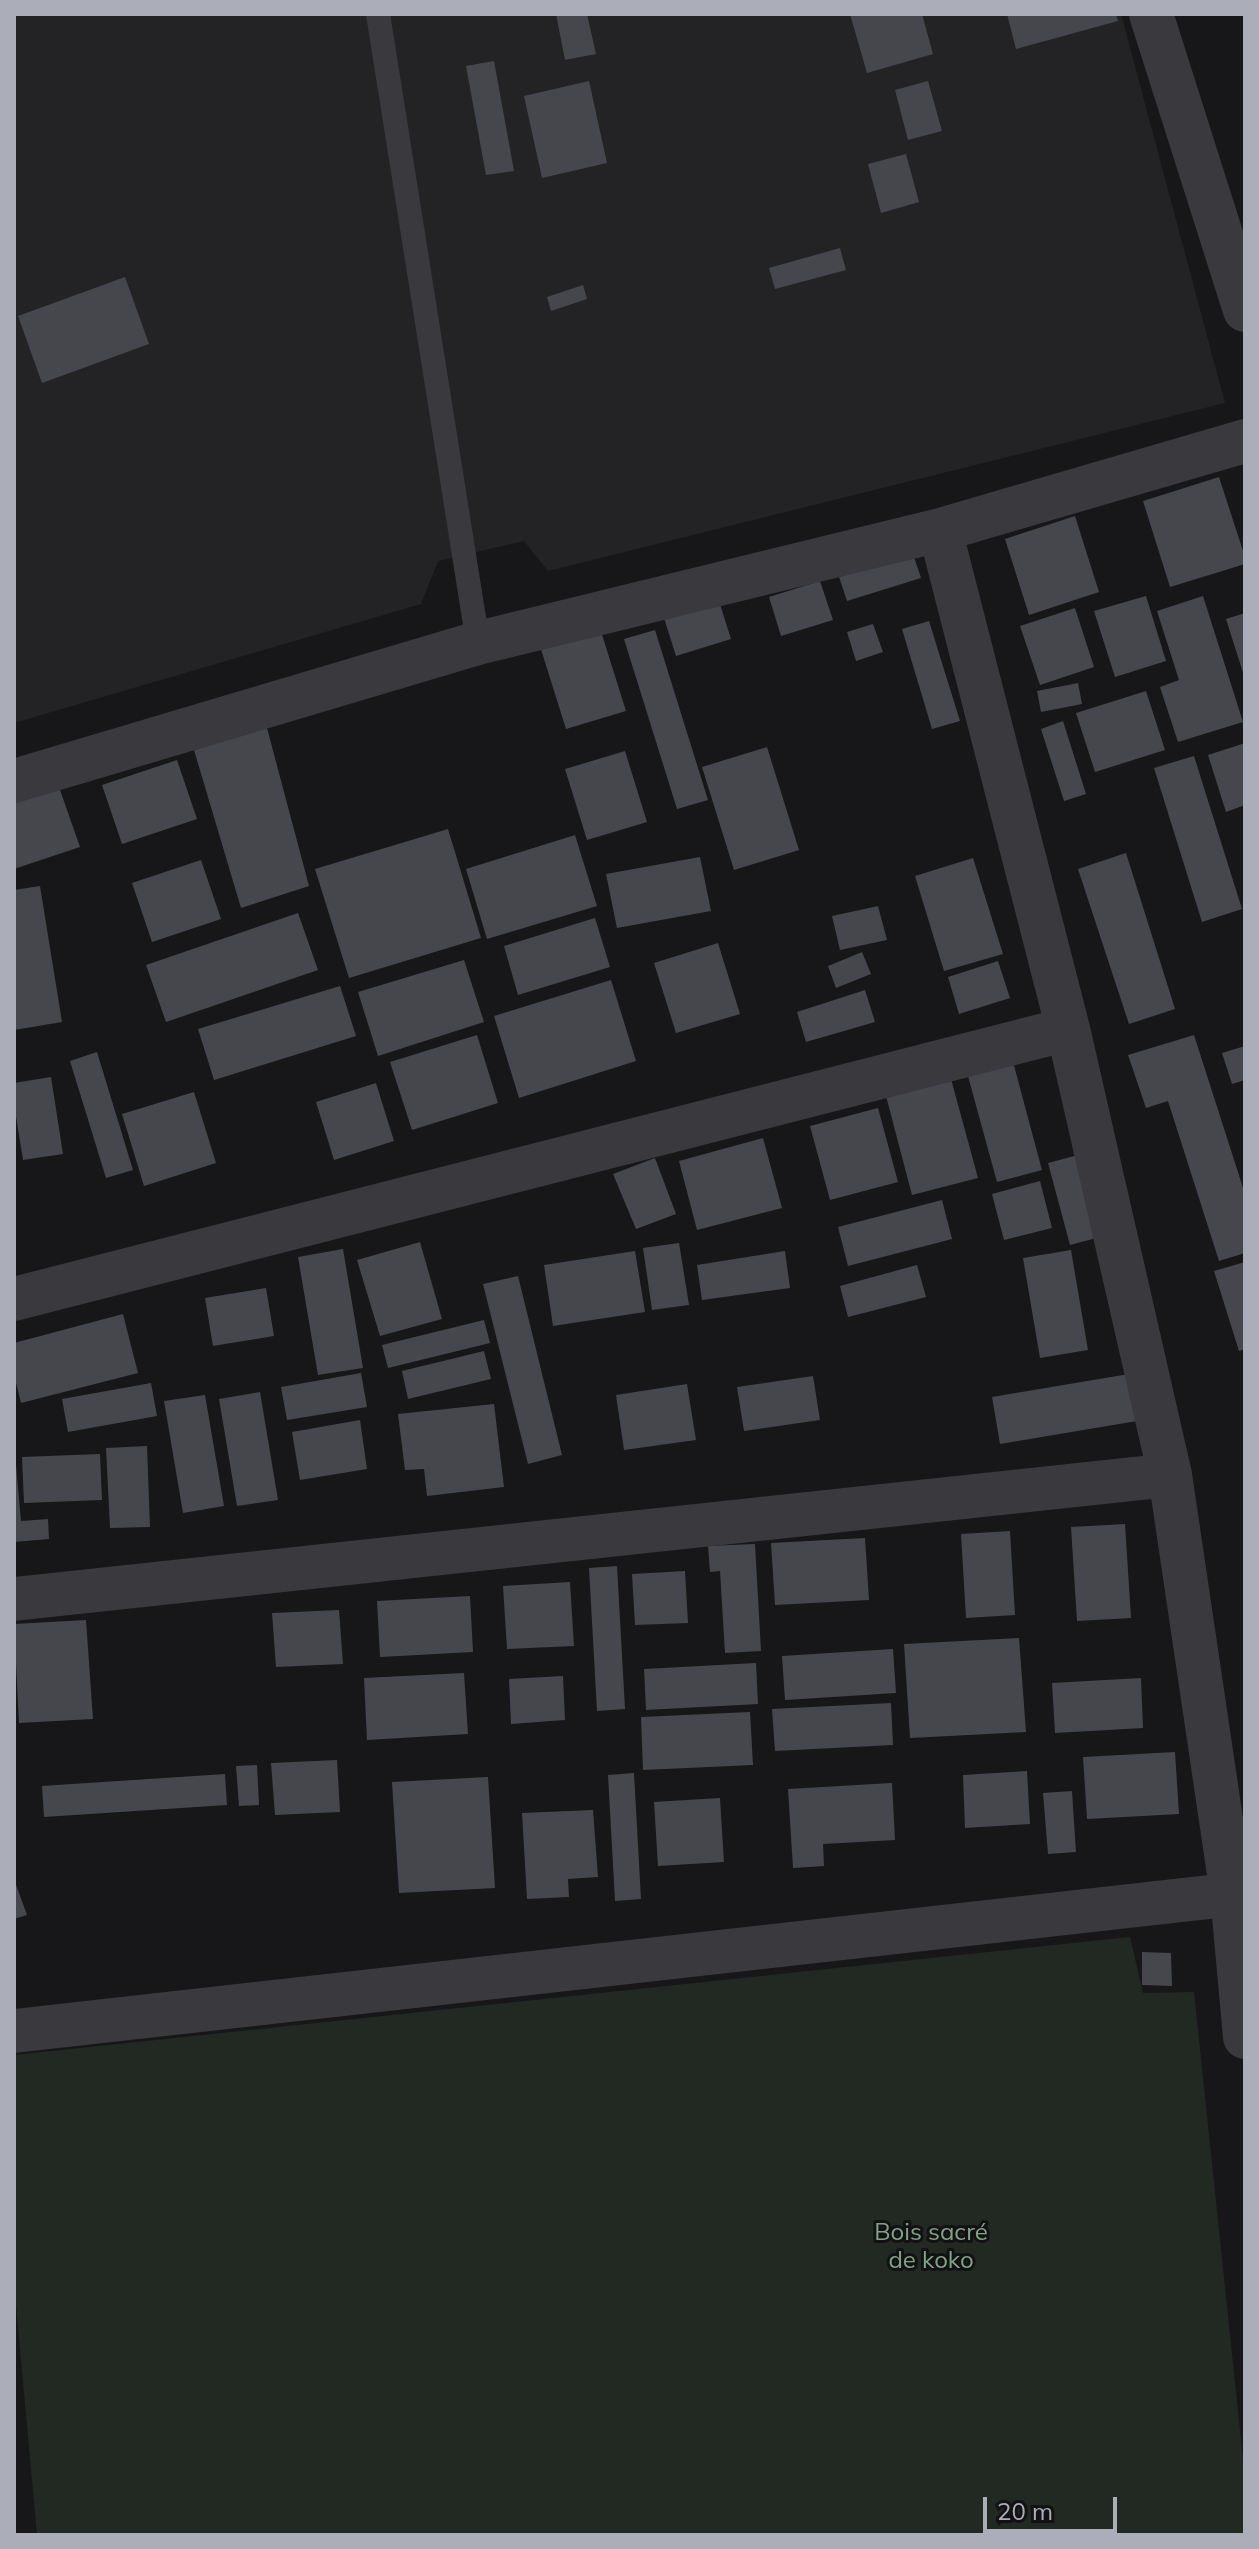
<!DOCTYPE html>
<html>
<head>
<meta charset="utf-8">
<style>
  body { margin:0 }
  #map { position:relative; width:1259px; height:2549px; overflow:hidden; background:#171719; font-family:Mulish,sans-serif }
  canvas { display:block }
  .frame { position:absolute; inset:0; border:16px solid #abaeb8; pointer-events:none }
  .scale { position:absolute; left:983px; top:2497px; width:134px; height:36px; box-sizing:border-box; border:4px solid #abaeb8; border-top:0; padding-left:10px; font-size:24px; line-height:28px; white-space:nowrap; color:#abaeb8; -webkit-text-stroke:6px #121214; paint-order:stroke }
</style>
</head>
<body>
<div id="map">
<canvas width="1259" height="2549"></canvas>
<div class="frame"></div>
<div class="scale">20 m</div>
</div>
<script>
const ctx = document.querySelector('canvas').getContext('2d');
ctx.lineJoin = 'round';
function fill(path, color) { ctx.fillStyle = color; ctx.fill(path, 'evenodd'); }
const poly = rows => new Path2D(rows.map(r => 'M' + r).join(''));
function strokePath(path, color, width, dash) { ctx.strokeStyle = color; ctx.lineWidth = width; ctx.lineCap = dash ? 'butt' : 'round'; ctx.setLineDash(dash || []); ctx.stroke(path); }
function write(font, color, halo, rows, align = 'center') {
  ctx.font = font + ' Mulish,sans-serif'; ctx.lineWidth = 6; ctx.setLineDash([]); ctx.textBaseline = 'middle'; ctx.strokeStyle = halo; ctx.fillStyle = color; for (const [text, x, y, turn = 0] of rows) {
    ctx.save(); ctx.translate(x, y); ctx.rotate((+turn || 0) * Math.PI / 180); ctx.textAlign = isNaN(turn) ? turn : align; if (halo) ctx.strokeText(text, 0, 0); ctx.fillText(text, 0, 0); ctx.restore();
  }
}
const built = poly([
  [14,14,1121,14,1225,403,548,571,524,541,438,561,421,604,14,723]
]);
const green = poly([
  [1130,1937,1143,1993,1194,1992,1245,2478,1245,2535,37,2535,14,2283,14,2055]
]);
const building = poly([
  [556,14,587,14,596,54,565,60],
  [850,14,922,14,933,54,867,73],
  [1007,14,1116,14,1118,21,1016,49],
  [494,61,514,171,486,175,466,66],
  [589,81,607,163,542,178,524,96],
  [928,81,942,131,908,140,895,90],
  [906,154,919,202,881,213,868,164],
  [840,248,846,270,775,289,769,268],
  [125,277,149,344,42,383,18,316],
  [583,285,587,299,551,311,547,297],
  [1219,477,1245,557,1245,564,1170,587,1143,501],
  [1075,516,1099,592,1029,615,1005,539],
  [913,554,921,578,847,601,839,577],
  [820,581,833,620,781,636,769,597],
  [1146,596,1166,661,1115,677,1094,611],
  [1203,596,1243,722,1178,742,1160,687,1179,680,1157,611],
  [719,601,731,639,676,656,664,618],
  [1075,608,1094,667,1040,685,1020,626],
  [1245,613,1245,676,1244,676,1226,619],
  [929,621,960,721,932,729,902,629],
  [873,624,883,652,856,661,847,632],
  [599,625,626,711,566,729,539,643],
  [655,630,708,800,677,809,624,639],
  [1078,683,1082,704,1041,712,1037,691],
  [1146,691,1165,750,1095,772,1076,713],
  [1063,721,1086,794,1064,801,1041,729],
  [267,728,309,886,241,908,194,750],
  [1245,743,1245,805,1226,812,1208,755],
  [767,747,799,850,734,870,702,767],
  [625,751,647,822,587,840,565,769],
  [1194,756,1242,909,1202,922,1154,768],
  [177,760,197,819,122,844,102,785],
  [59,787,80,847,14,869,14,803],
  [448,829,481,938,349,978,315,869],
  [575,835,597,906,487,939,466,869],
  [1126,853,1175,1009,1129,1024,1078,869],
  [700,857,711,911,617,928,606,874],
  [973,858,1003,954,944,971,915,876],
  [201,860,221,919,152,942,132,883],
  [40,886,62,1022,14,1030,14,890],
  [878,906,887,940,840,950,832,916],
  [298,913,318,970,166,1022,146,965],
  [595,918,610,967,518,995,504,946],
  [718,943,740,1014,676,1033,654,963],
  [862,952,871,974,836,988,828,966],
  [464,960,484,1022,378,1056,358,992],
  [998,961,1010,998,959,1014,948,977],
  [611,980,636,1061,519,1098,494,1016],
  [340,986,356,1036,214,1080,198,1029],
  [865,990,875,1022,806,1042,797,1012],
  [477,1035,498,1103,412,1130,390,1062],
  [1194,1035,1245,1194,1245,1253,1219,1261,1168,1101,1146,1108,1128,1055],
  [1245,1046,1245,1080,1232,1084,1222,1053],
  [97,1052,133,1170,106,1178,70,1061],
  [1012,1058,1042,1170,997,1182,966,1069],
  [51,1077,63,1154,23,1160,14,1104,14,1083],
  [951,1079,978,1178,912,1195,886,1096],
  [376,1083,394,1141,334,1160,316,1102],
  [194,1092,216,1163,144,1186,122,1114],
  [878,1108,898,1182,830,1200,810,1126],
  [763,1138,782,1208,697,1230,679,1161],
  [1078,1155,1100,1237,1070,1245,1048,1163],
  [655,1158,676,1214,636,1229,613,1174],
  [1040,1181,1052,1228,1004,1240,992,1194],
  [942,1200,952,1239,848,1266,838,1227],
  [420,1242,442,1319,380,1336,357,1260],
  [679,1243,689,1305,652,1310,643,1248],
  [343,1249,363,1368,318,1375,298,1257],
  [1071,1250,1088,1350,1040,1358,1023,1258],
  [635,1251,645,1312,553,1326,544,1265],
  [785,1251,790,1288,702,1300,697,1265],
  [1245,1262,1245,1349,1239,1351,1214,1271],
  [917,1265,926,1297,848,1317,840,1286],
  [518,1276,562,1455,528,1464,483,1284],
  [266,1288,274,1336,213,1346,205,1298],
  [123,1314,138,1373,21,1403,14,1375,14,1343],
  [484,1320,490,1343,388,1368,382,1345],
  [484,1351,491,1379,408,1399,402,1371],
  [361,1373,367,1407,287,1420,281,1387],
  [1129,1374,1137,1421,1000,1444,992,1397],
  [813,1376,820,1420,744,1431,737,1387],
  [151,1383,157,1416,68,1432,62,1399],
  [687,1384,696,1440,624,1450,616,1395],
  [260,1392,278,1500,237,1506,219,1399],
  [205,1395,224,1506,183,1513,164,1401],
  [494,1404,504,1487,427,1496,424,1469,405,1470,398,1414],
  [360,1420,367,1469,300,1480,292,1432],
  [147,1446,150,1527,110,1528,106,1448],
  [100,1454,102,1500,24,1503,22,1457],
  [14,1465,16,1465,21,1521,48,1519,49,1539,14,1542],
  [1125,1524,1131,1618,1077,1621,1071,1527],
  [1010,1531,1015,1615,966,1618,961,1534],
  [865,1538,869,1600,775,1605,771,1543],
  [755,1544,761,1651,725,1653,720,1571,710,1572,708,1546],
  [617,1566,625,1709,597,1711,589,1568],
  [685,1571,688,1623,635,1625,632,1574],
  [570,1582,574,1646,507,1649,503,1586],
  [470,1596,473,1652,380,1657,377,1601],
  [339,1610,343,1664,276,1667,272,1613],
  [86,1620,93,1719,19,1723,14,1624],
  [1019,1638,1026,1732,910,1738,904,1644],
  [893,1649,896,1693,785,1700,782,1656],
  [756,1663,758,1704,646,1710,644,1669],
  [464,1673,468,1734,367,1740,364,1678],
  [563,1676,565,1720,511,1724,509,1679],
  [1141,1678,1143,1728,1055,1733,1052,1683],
  [891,1703,893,1745,775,1751,772,1709],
  [750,1712,753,1765,643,1770,641,1717],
  [1175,1752,1179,1814,1087,1819,1083,1757],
  [337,1760,340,1812,275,1815,271,1763],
  [257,1765,259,1805,239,1806,236,1766],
  [1027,1771,1030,1824,965,1828,963,1775],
  [634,1773,641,1899,615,1901,608,1775],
  [225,1774,227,1805,44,1817,42,1786],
  [488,1777,495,1888,399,1893,392,1782],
  [892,1783,895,1840,823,1844,824,1866,793,1868,788,1789],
  [1072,1791,1076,1852,1048,1854,1043,1793],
  [720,1798,724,1862,658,1866,654,1802],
  [593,1810,598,1877,568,1879,569,1897,527,1899,522,1813],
  [14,1879,27,1915,14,1919],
  [1142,1952,1171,1953,1172,1986,1142,1985]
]);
const service = poly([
  [378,14,478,643]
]);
const minor = poly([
  [1151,14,1245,310],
  [940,530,1068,1029,1170,1475,1232,1894,1245,2037],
  [14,781,478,643,940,530,1245,441],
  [14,1299,1068,1029],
  [14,1599,1170,1475],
  [14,2031,1245,1893]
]);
const parkNames = [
  ["Bois sacré",931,2233],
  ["de koko",931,2261]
];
fill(built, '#232326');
fill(green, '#222923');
fill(building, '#46474c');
strokePath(service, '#39393e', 24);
strokePath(minor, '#39393e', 44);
write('24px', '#83a186', '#121214', parkNames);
</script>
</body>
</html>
